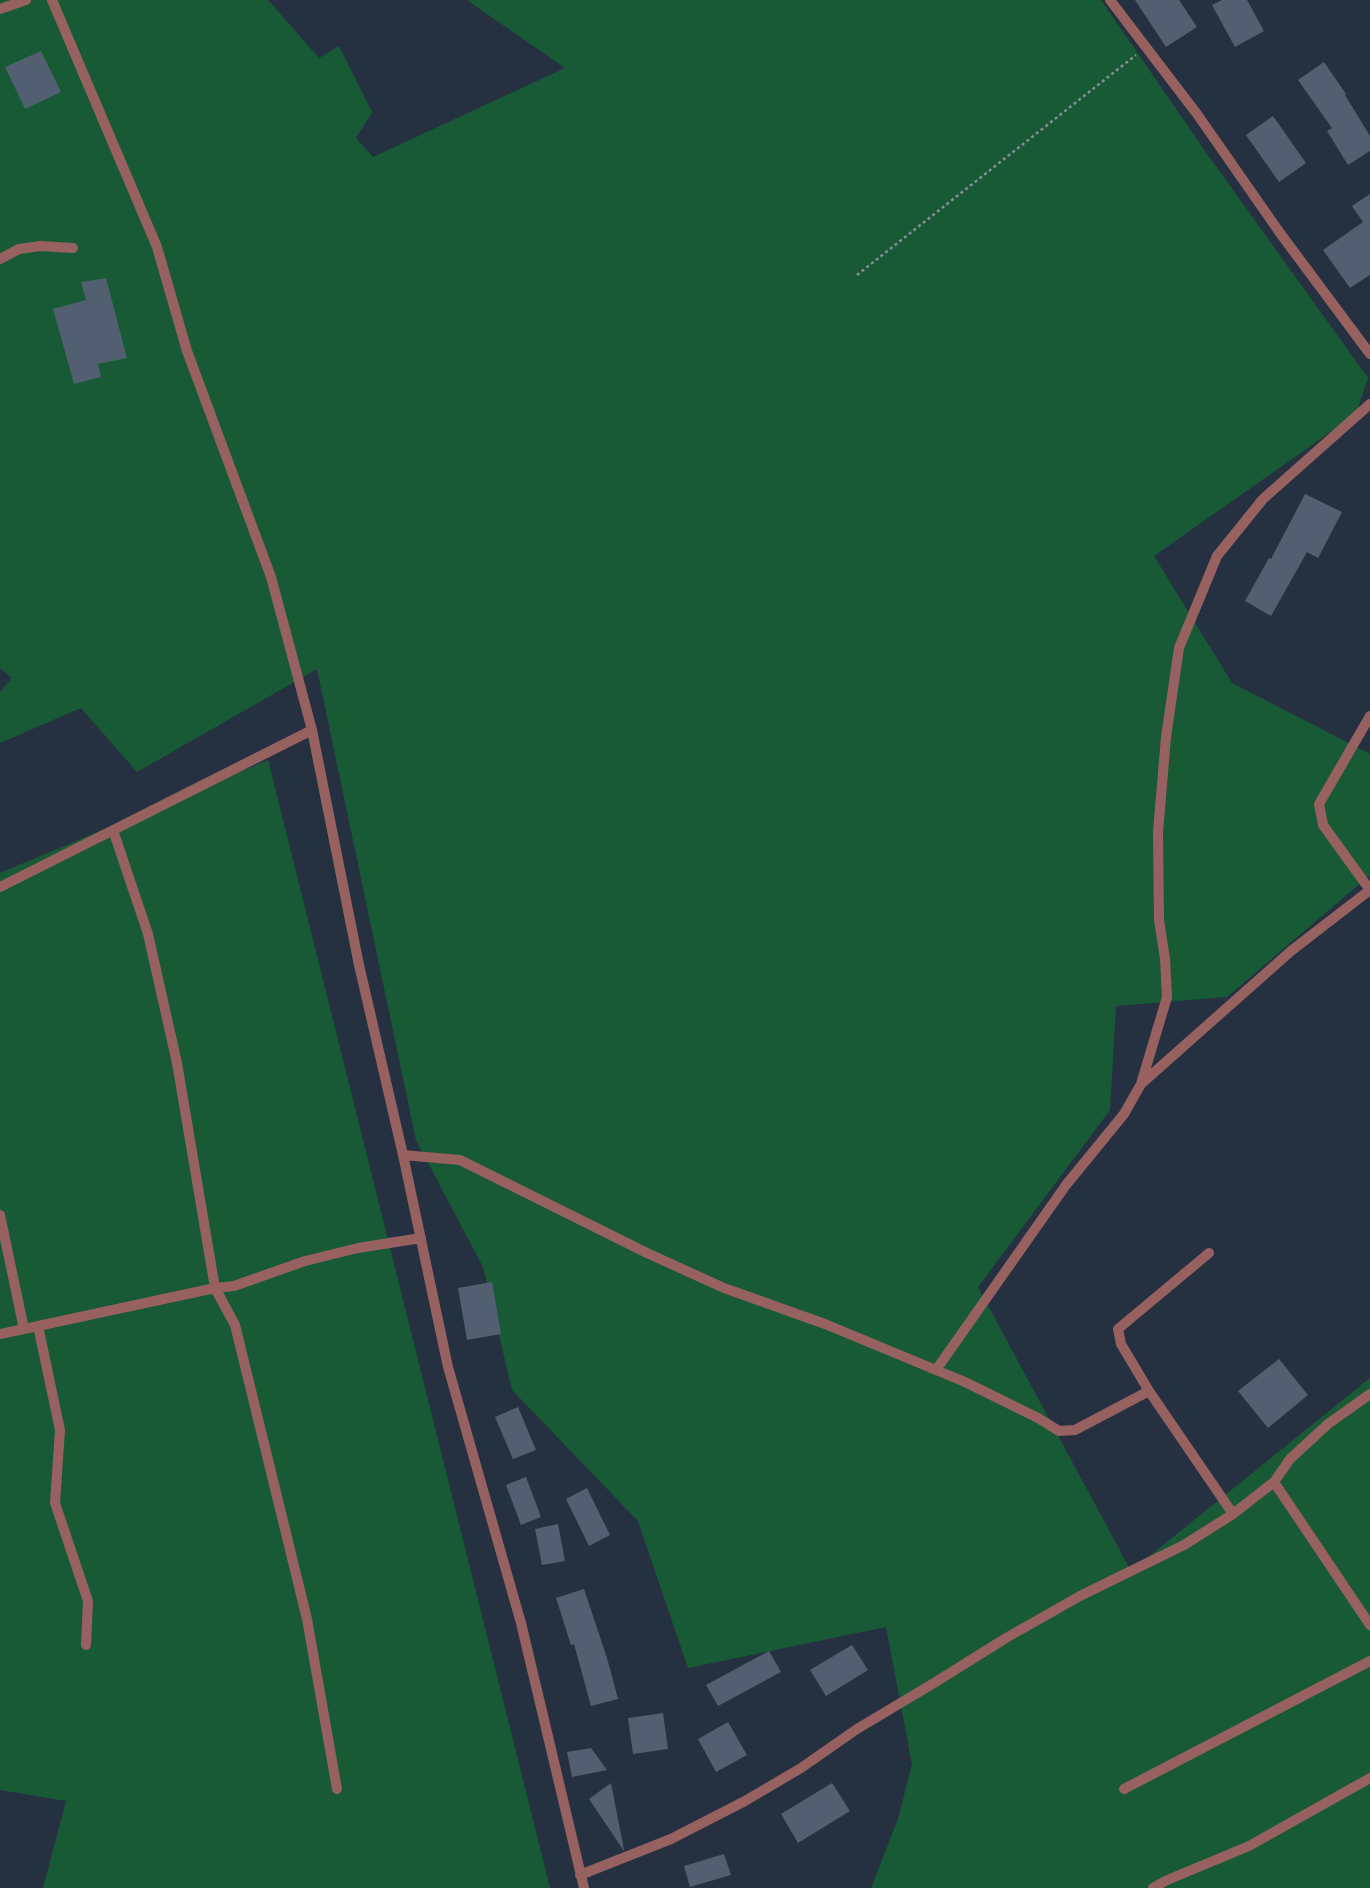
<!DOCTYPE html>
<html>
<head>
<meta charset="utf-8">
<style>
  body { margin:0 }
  canvas { display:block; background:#253141 }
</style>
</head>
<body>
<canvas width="1370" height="1888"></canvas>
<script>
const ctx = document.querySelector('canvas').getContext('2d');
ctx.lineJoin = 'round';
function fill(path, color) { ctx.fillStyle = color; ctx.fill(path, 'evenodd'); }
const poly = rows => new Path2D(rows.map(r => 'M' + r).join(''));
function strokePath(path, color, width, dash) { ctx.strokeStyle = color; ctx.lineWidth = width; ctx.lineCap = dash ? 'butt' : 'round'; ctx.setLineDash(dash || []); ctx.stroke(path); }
const green = poly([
  [0,0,268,0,319,58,339,46,372,112,356,138,373,157,565,68,467,0,1101,0,1205,151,1368,378,1356,414,1154,556,1232,683,1370,754,1370,875,1227,997,1116,1006,1110,1110,978,1287,1131,1571,1370,1378,1370,1888,871,1888,898,1819,912,1764,886,1627,688,1668,638,1521,512,1390,483,1267,416,1140,317,669,137,772,81,708,0,743,0,692,12,678,0,668],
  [268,760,550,1888,43,1888,66,1801,0,1790,0,873]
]);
const building = poly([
  [1135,0,1179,0,1197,27,1166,47],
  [1222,0,1247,0,1264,31,1235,47,1212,5],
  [41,51,61,92,25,109,5,67],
  [1324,62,1346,94,1345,95,1370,136,1370,151,1348,165,1327,131,1332,128,1298,80],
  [1273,116,1306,163,1279,182,1246,135],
  [1370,194,1370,275,1350,288,1323,250,1363,222,1352,206],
  [106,278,127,358,98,364,101,377,74,384,53,309,86,300,81,282],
  [1305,494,1342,512,1318,558,1307,552,1271,616,1245,601,1269,558,1271,559],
  [492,1282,501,1334,467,1340,458,1288],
  [1279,1359,1308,1395,1268,1428,1238,1391],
  [518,1407,536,1450,513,1459,495,1417],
  [526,1477,541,1517,521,1525,506,1485],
  [587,1488,610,1535,589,1546,566,1499],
  [558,1524,565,1561,542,1565,535,1529],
  [584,1589,607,1658,618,1699,591,1706,574,1644,571,1645,556,1598],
  [852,1645,868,1670,826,1696,810,1670],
  [769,1651,781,1672,718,1706,706,1685],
  [663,1713,668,1749,633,1754,628,1718],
  [728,1722,747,1755,716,1772,698,1739],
  [591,1748,607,1770,572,1777,567,1752],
  [611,1783,624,1850,624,1851,589,1799],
  [832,1783,850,1811,798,1843,781,1814],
  [724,1854,731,1875,690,1887,684,1866]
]);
const path = poly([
  [857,275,1136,55]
]);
const minor = poly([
  [52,0,157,247,187,351,271,577,312,730,359,965,403,1155,448,1367,521,1623,584,1888],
  [1110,0,1197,114,1280,233,1370,354],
  [0,9,26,0],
  [0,259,19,249,40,246,73,248],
  [113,830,148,934,177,1063,215,1288,235,1325,307,1619,337,1789],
  [0,887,312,730],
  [1141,1084,1291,951,1370,890,1323,825,1319,804,1370,716],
  [403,1155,460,1160,647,1253,724,1288,825,1324,965,1382,1038,1418,1059,1431,1075,1430,1149,1391,1233,1514],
  [0,1215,24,1329],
  [38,1326,60,1430,55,1503,88,1601,86,1645],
  [0,1334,215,1288,234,1286,305,1261,358,1248,421,1238],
  [936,1370,1066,1185,1124,1114,1141,1084,1167,997,1165,959,1159,920,1158,832,1166,737,1179,648,1217,556,1263,499,1370,404],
  [1149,1391,1121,1344,1118,1329,1209,1253],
  [1274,1482,1370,1625],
  [1124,1789,1370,1661],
  [580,1875,671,1839,745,1801,801,1768,857,1729,934,1683,1006,1638,1080,1596,1184,1545,1233,1514,1274,1482,1290,1459,1328,1424,1370,1394],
  [1153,1888,1165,1881,1249,1846,1370,1778]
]);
fill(green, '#185a35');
fill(building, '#515f70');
strokePath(path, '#858f9d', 2.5, [3, 3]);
strokePath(minor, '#976160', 10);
</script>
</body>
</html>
